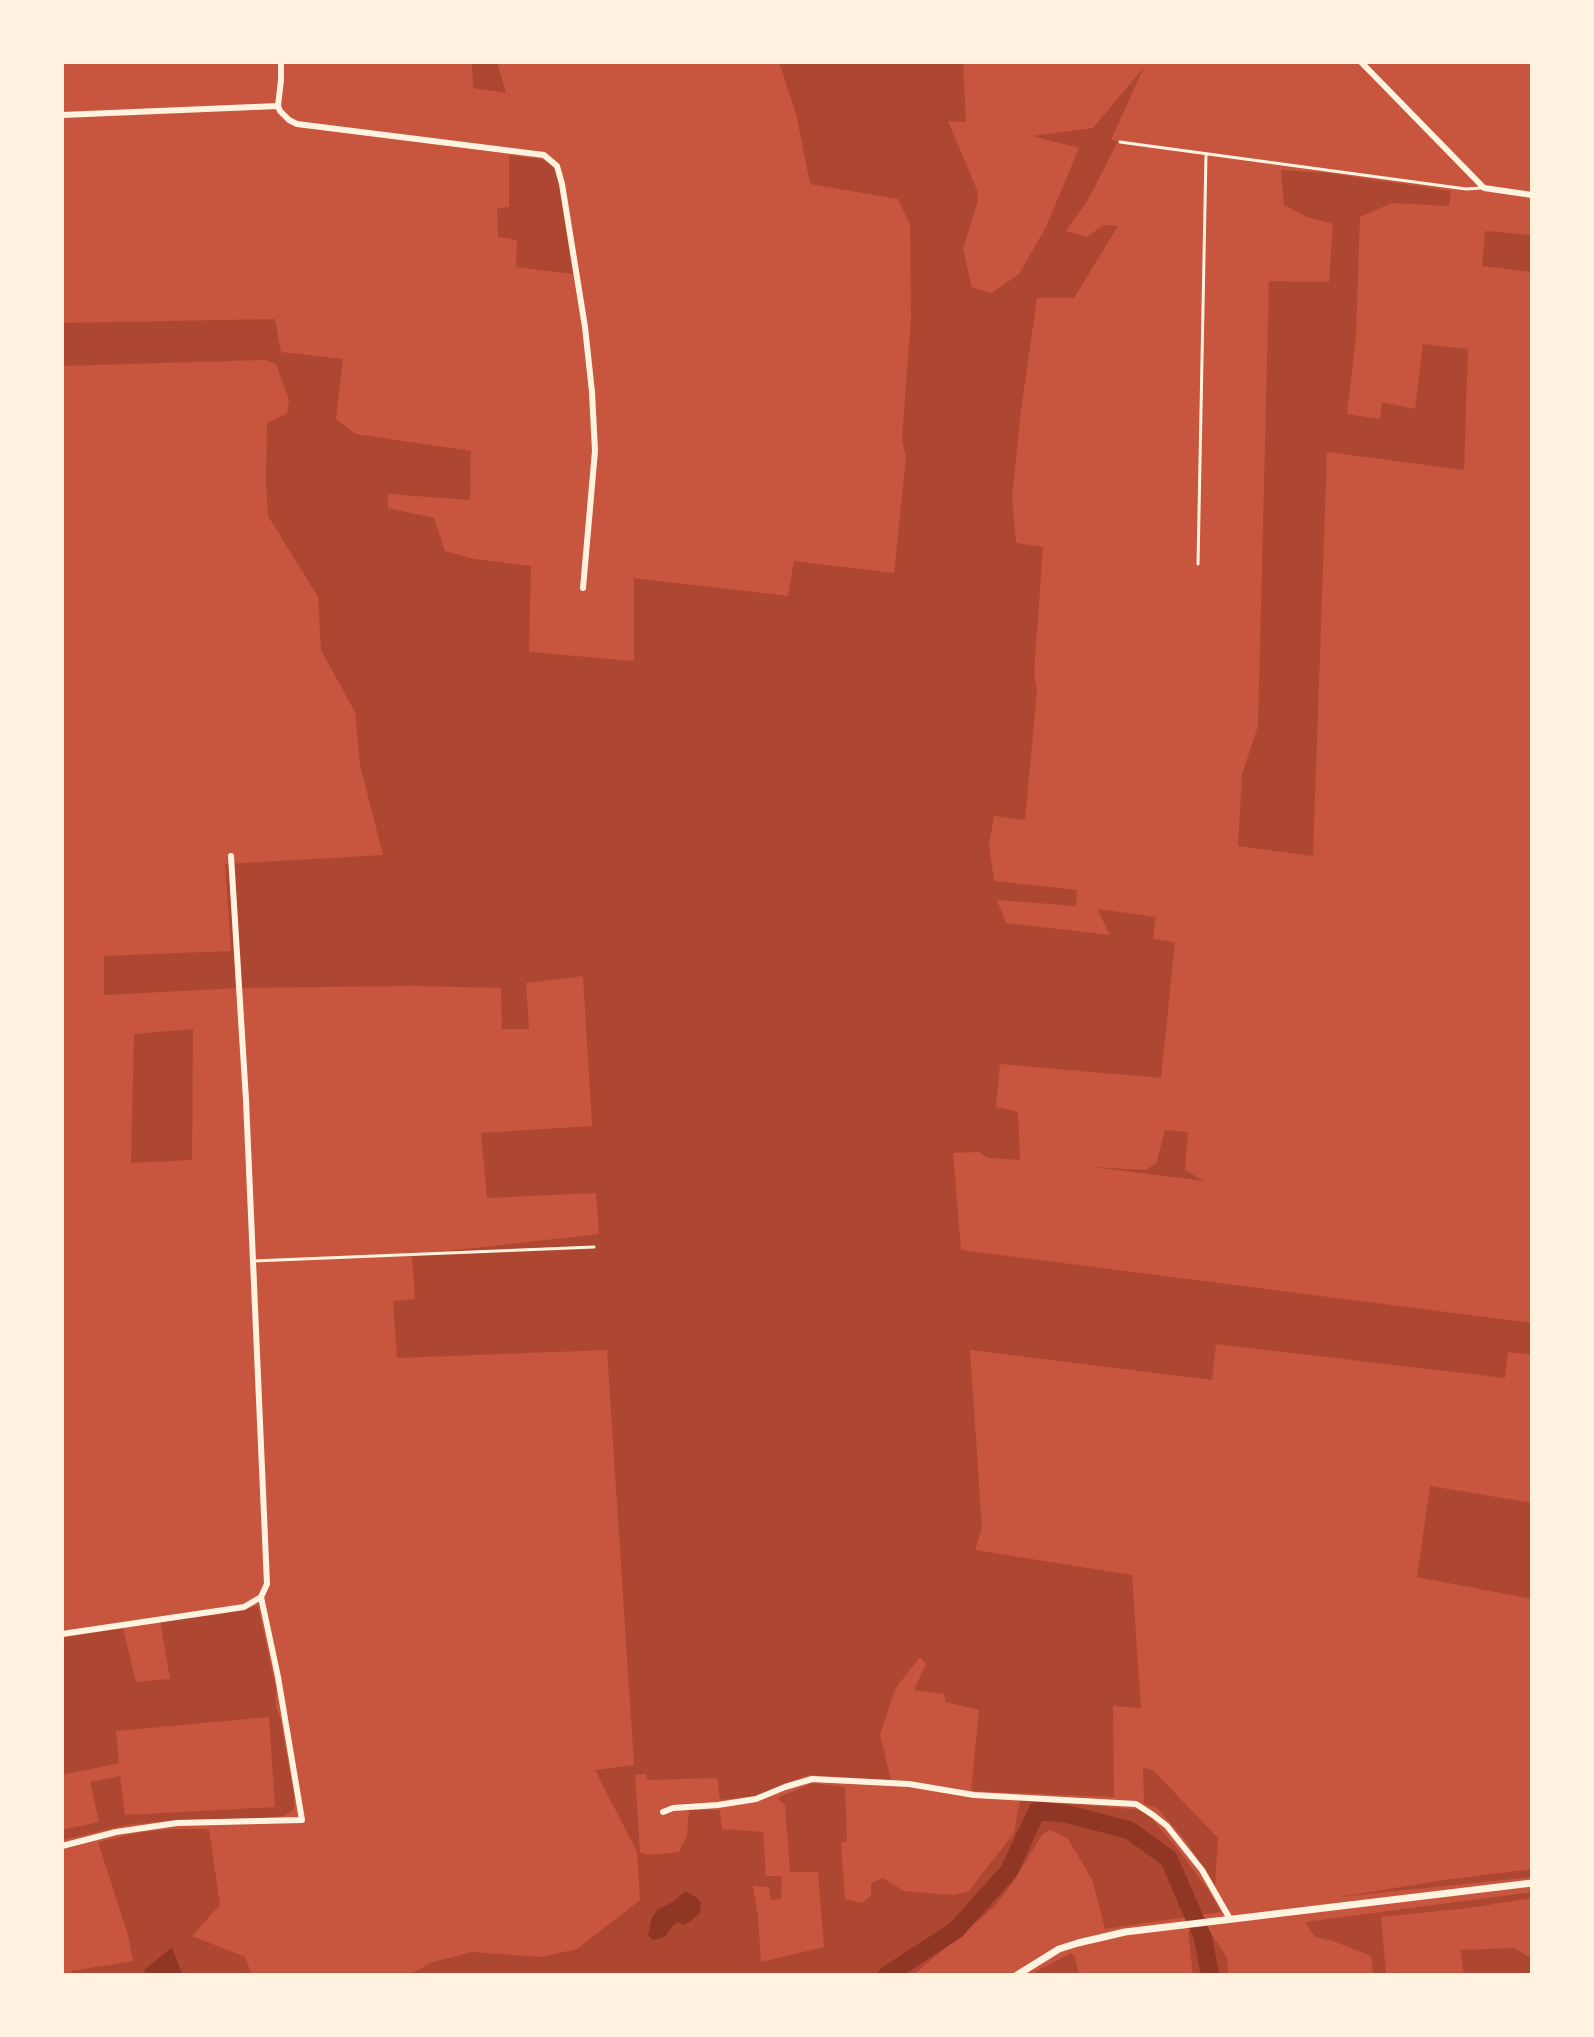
<!DOCTYPE html>
<html>
<head>
<meta charset="utf-8">
<style>
  body { margin:0 }
  #map { position:relative; width:1594px; height:2037px; overflow:hidden; background:#c8553d; font-family:"Sofia Sans Condensed",sans-serif }
  canvas { display:block }
  .frame { position:absolute; inset:0; border:64px solid #fff3e0; pointer-events:none }
</style>
</head>
<body>
<div id="map">
<canvas width="1594" height="2037"></canvas>
<div class="frame"></div>
</div>
<script>
const ctx = document.querySelector('canvas').getContext('2d');
ctx.lineJoin = 'round';
function fill(path, color) { ctx.fillStyle = color; ctx.fill(path, 'evenodd'); }
const poly = rows => new Path2D(rows.map(r => 'M' + r).join(''));
function strokePath(path, color, width, dash) { ctx.strokeStyle = color; ctx.lineWidth = width; ctx.lineCap = dash ? 'butt' : 'round'; ctx.setLineDash(dash || []); ctx.stroke(path); }
const green = poly([
  [472,62,497,62,506,93,473,88],
  [779,62,963,62,966,122,948,121,977,190,978,201,963,249,972,288,992,293,1019,274,1046,227,1079,148,1032,136,1093,128,1144,67,1111,140,1118,141,1088,200,1066,231,1087,237,1103,225,1118,226,1074,298,1037,298,1021,410,1012,498,1016,543,1043,547,1034,674,1037,691,1025,820,994,816,989,844,994,881,1077,890,1076,906,997,900,1006,923,1110,935,1097,909,1156,917,1153,939,1175,942,1161,1078,1000,1064,996,1107,1018,1112,1020,1160,988,1158,979,1152,953,1153,961,1250,1532,1323,1532,1355,1508,1352,1505,1378,1216,1344,1212,1380,970,1350,982,1528,975,1550,1132,1575,1141,1708,1113,1706,1114,1797,971,1791,979,1710,946,1702,944,1694,914,1690,926,1664,920,1657,895,1689,880,1735,891,1780,808,1775,755,1796,720,1800,717,1778,647,1780,646,1774,635,1775,640,1852,647,1855,679,1852,687,1835,689,1810,720,1810,722,1829,763,1832,766,1876,782,1876,781,1899,771,1900,769,1887,753,1886,758,1916,761,1962,824,1947,818,1872,790,1872,785,1805,777,1798,813,1783,845,1787,847,1841,841,1843,845,1899,862,1903,871,1896,871,1883,883,1878,904,1891,952,1895,968,1892,1014,1833,1020,1800,1144,1810,1178,1849,1210,1893,1221,1912,1105,1929,1092,1879,1068,1839,1050,1830,1042,1835,1013,1882,994,1907,913,1975,408,1975,433,1962,472,1952,541,1957,577,1949,640,1900,637,1852,595,1770,634,1765,607,1350,397,1358,393,1301,415,1299,412,1255,599,1234,596,1193,487,1198,481,1133,592,1126,583,976,526,983,529,1029,502,1029,501,988,414,986,238,988,104,995,104,956,231,951,225,864,383,855,360,765,355,712,321,650,318,597,268,516,266,481,267,423,287,414,289,400,276,364,265,360,62,366,62,323,275,319,281,352,343,359,336,419,356,434,471,451,470,500,388,494,388,508,434,518,445,551,475,559,531,566,529,652,634,661,634,578,788,596,794,561,894,573,906,458,902,438,911,317,910,225,898,199,810,184,796,114],
  [685,1891,679,1922,672,1927,657,1910,674,1901],
  [509,155,544,160,555,169,558,179,573,274,516,267,517,240,498,237,497,208,509,207],
  [1281,170,1327,173,1451,191,1449,206,1392,203,1360,217,1356,337,1347,414,1380,419,1382,402,1415,409,1423,344,1468,349,1464,470,1327,452,1313,856,1238,846,1242,774,1258,726,1269,281,1329,282,1333,224,1307,217,1284,205],
  [1485,231,1532,235,1532,272,1482,266],
  [193,1029,192,1160,131,1163,134,1034],
  [1165,1130,1188,1132,1185,1170,1204,1181,1093,1167,1145,1170,1156,1164],
  [1430,1486,1532,1503,1532,1599,1417,1577],
  [258,1606,276,1688,276,1706,280,1717,294,1795,294,1809,284,1816,263,1818,174,1820,127,1825,62,1840,62,1830,99,1822,90,1782,120,1776,125,1815,275,1807,269,1717,116,1731,119,1763,62,1775,62,1638,123,1628,136,1682,170,1679,160,1621,222,1614],
  [1143,1768,1153,1770,1218,1838,1215,1887,1186,1841,1157,1808,1144,1804],
  [172,1829,209,1829,220,1905,192,1936,245,1957,252,1975,182,1975,182,1972,172,1947,144,1970,145,1975,72,1975,71,1971,133,1961,128,1935,98,1842,142,1832],
  [1532,1869,1532,1877,1339,1897,1444,1880],
  [1532,1892,1532,1898,1469,1908,1381,1917,1386,1974,1400,1972,1402,1975,1373,1975,1371,1956,1333,1941,1315,1937,1305,1922],
  [1208,1929,1227,1957,1228,1975,1193,1975,1188,1932],
  [1514,1948,1532,1959,1532,1975,1464,1975,1460,1950],
  [1071,1953,1075,1956,1079,1975,1036,1975,1035,1972]
]);
const water = poly([
  [685,1891,697,1898,701,1903,700,1913,691,1921,683,1925,678,1922,672,1927,665,1937,653,1940,648,1936,651,1920,657,1910,674,1901],
  [172,1947,182,1973,182,1975,145,1975,144,1970]
]);
const river = poly([
  [887,1975,956,1930,1009,1871,1037,1811,1067,1814,1129,1830,1169,1859,1203,1938,1210,1975]
]);
const service = poly([
  [1120,142,1466,189,1481,188],
  [1198,564,1206,154],
  [253,1261,594,1247]
]);
const minor = poly([
  [1361,62,1484,188,1532,195],
  [278,106,280,111,289,120,297,124,544,155,557,166,562,184,585,327,592,392,595,451,583,588],
  [278,106,281,80,281,62],
  [62,115,278,106],
  [62,1634,244,1607,261,1597,267,1584,246,1100,231,856],
  [663,1812,673,1808,718,1805,756,1799,785,1787,812,1779,909,1784,974,1795,1136,1804,1153,1815,1167,1826,1202,1870,1230,1919],
  [62,1846,116,1832,177,1823,302,1820,278,1677,261,1597]
]);
const tertiary = poly([
  [1017,1975,1059,1949,1078,1943,1125,1932,1532,1883]
]);
fill(green, '#ae4732');
fill(water, '#8f3625');
strokePath(river, '#8f3625', 18);
strokePath(service, '#fff3e0', 3);
strokePath(minor, '#fff3e0', 6);
strokePath(tertiary, '#fff3e0', 7);
</script>
</body>
</html>
